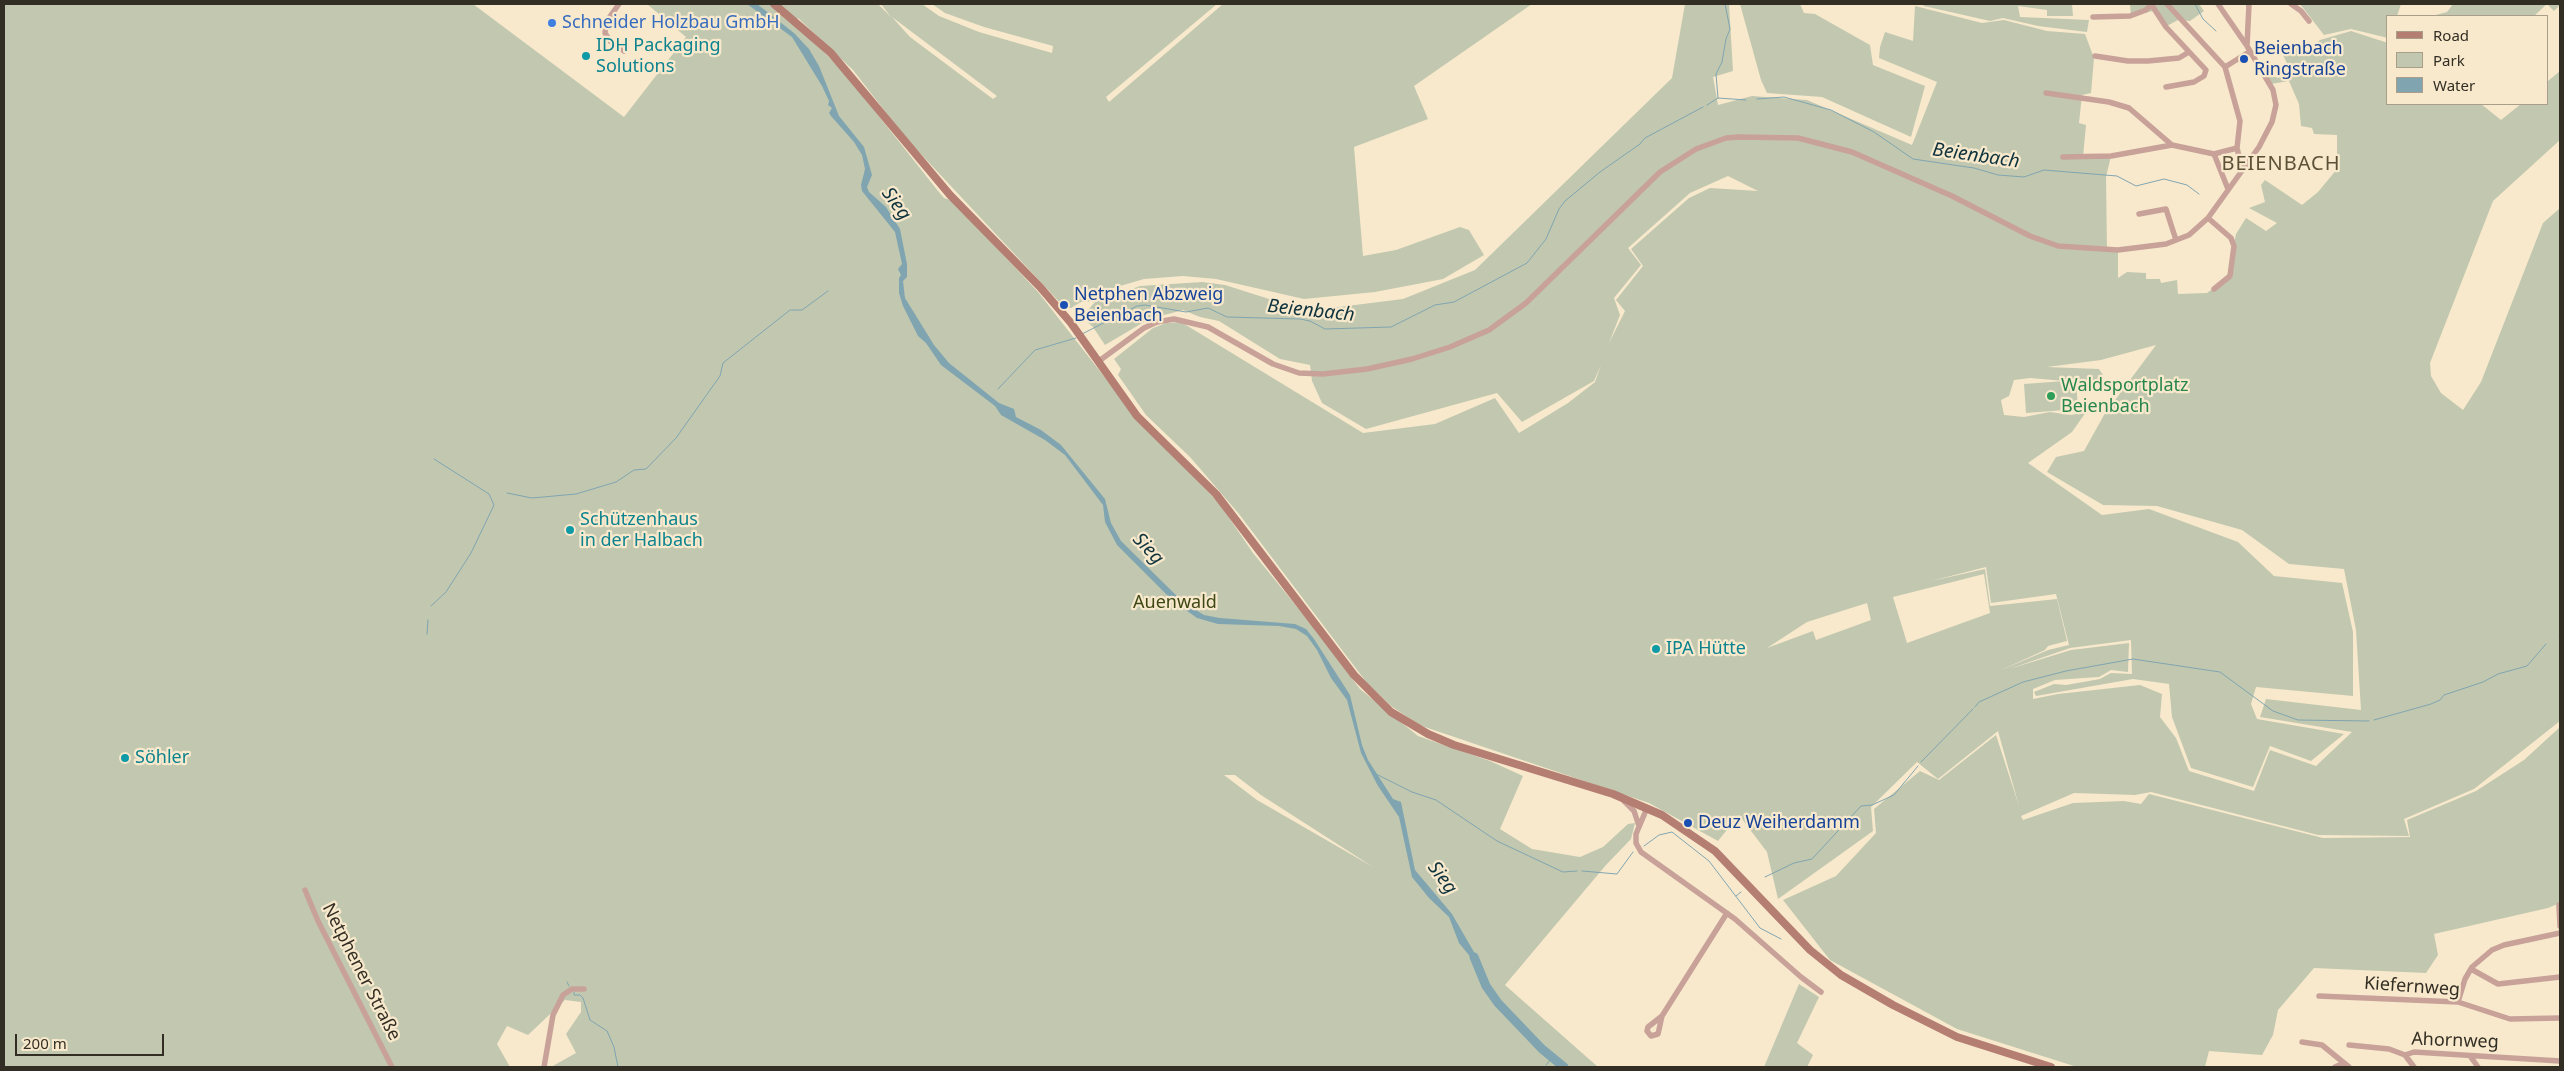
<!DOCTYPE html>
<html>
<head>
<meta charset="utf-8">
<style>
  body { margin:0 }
  #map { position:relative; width:2564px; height:1071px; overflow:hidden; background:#f8e9cd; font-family:"Noto Sans",sans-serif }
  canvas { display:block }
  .frame { position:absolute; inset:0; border:5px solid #332e23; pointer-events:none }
  .legend { position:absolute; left:2386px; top:15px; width:162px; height:90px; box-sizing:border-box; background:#f8e9cd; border:1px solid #a99e89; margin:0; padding:6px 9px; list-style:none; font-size:15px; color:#332e23 }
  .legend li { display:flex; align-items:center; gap:10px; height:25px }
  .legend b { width:25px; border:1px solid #a99e89 }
  .scale { position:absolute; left:15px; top:1034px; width:149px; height:22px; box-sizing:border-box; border:2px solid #332e23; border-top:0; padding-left:6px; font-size:15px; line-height:18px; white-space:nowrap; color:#332e23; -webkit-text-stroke:4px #f8e9cd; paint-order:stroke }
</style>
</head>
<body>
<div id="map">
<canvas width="2564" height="1071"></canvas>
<div class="frame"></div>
<ul class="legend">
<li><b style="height:6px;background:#b57e72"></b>Road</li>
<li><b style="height:14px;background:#c1c8af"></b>Park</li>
<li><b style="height:14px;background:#80a5b1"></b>Water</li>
</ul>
<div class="scale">200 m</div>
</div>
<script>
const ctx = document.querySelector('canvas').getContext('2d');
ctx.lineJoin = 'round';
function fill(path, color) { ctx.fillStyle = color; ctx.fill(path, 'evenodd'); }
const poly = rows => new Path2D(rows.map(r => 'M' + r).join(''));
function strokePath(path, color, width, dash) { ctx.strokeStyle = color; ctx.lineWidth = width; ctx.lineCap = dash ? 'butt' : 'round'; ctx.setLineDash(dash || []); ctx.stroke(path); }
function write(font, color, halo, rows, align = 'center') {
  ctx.font = font + ' "Noto Sans",sans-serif'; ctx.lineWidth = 4.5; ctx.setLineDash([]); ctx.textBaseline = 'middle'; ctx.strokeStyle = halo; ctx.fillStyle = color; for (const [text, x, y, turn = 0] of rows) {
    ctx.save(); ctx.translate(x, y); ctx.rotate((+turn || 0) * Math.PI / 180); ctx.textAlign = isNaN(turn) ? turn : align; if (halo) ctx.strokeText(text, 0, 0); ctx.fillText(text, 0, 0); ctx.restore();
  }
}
const green = poly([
  [4,4,473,4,624,117,686,37,647,4,878,4,891,17,881,4,922,4,939,16,979,32,1052,53,1053,46,984,27,945,13,932,4,1217,4,1106,97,1109,102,1223,4,1532,4,1414,86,1428,119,1354,147,1363,256,1396,250,1460,227,1469,230,1484,255,1443,279,1375,292,1304,299,1216,279,1183,276,1144,279,1110,289,1088,302,1081,302,1071,308,1065,308,905,137,853,70,798,18,793,23,840,67,938,191,944,198,953,201,1038,292,1135,416,1219,503,1253,553,1302,613,1360,689,1418,736,1490,761,1523,776,1500,829,1532,849,1580,857,1603,847,1628,824,1635,823,1631,839,1606,865,1505,985,1598,1067,551,1067,576,1053,566,1034,581,1012,581,1002,565,1000,528,1035,507,1026,497,1044,510,1067,4,1067],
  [892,17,997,96,993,99,910,37],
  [1224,775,1235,775,1261,795,1373,867,1257,800],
  [1685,4,1729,4,1733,71,1713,77,1718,105,1752,96,1807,100,1912,145,1937,82,1879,58,1880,47,1885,32,1913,41,1915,6,1982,23,2004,20,2047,31,2085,34,2094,58,2091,93,2082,95,2079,123,2086,125,2083,157,2111,156,2106,177,2107,250,2118,250,2118,278,2127,272,2146,273,2146,279,2160,279,2161,283,2177,280,2178,294,2207,293,2227,278,2236,234,2246,218,2266,231,2277,223,2249,208,2265,202,2261,185,2265,180,2302,205,2318,192,2337,169,2337,135,2314,134,2312,128,2301,126,2299,104,2289,81,2271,84,2264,73,2278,78,2291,72,2283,55,2297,48,2303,54,2320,40,2351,31,2388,43,2388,104,2481,104,2501,120,2521,104,2548,104,2548,81,2560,71,2560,140,2493,201,2430,363,2431,376,2441,393,2463,410,2481,382,2543,223,2560,208,2560,721,2474,789,2404,819,2409,836,2318,835,2151,792,2135,795,2074,793,2021,816,2023,820,2073,803,2124,801,2141,804,2149,794,2323,838,2410,837,2407,820,2476,791,2524,760,2560,727,2560,903,2548,908,2434,934,2438,955,2426,973,2314,968,2278,1010,2273,1035,2262,1055,2209,1051,2205,1067,2077,1067,1957,1029,1830,960,1783,900,1836,876,1876,833,1874,809,1920,771,1939,780,1996,735,2019,806,1998,731,1938,779,1917,762,1871,807,1873,831,1778,899,1767,852,1739,815,1718,841,1649,803,1419,725,1391,706,1367,683,1239,514,1190,457,1146,415,1118,375,1121,369,1114,359,1153,328,1166,323,1181,322,1363,433,1435,424,1495,398,1519,433,1568,403,1595,382,1601,365,1594,381,1522,422,1497,393,1366,429,1322,403,1312,381,1310,365,1280,359,1219,321,1200,317,1183,310,1149,319,1105,345,1093,327,1084,319,1088,310,1095,302,1140,286,1202,282,1225,285,1307,311,1403,299,1475,270,1672,78],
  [1728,176,1758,191,1710,188,1689,198,1631,249,1643,266,1616,300,1625,311,1609,343,1620,315,1614,298,1641,265,1628,248,1690,193],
  [2156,345,2104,415,2084,451,2056,457,2047,472,2103,505,2157,506,2242,530,2289,564,2344,569,2356,630,2361,710,2266,699,2260,717,2352,732,2316,766,2270,750,2254,791,2189,771,2176,738,2160,717,2162,694,2140,685,2058,694,2033,699,2033,689,2055,680,2099,677,2111,670,2128,672,2129,643,2071,650,2009,669,2070,648,2131,640,2132,674,2111,673,2100,679,2066,685,2054,684,2034,692,2036,696,2133,679,2169,684,2172,717,2191,768,2253,787,2270,746,2311,761,2344,734,2257,719,2251,704,2256,687,2353,696,2353,632,2342,583,2274,576,2238,542,2149,509,2102,515,2028,463,2072,432,2086,412,2071,415,2050,412,2024,417,2004,415,2001,400,2009,396,2014,380,2030,378,2065,381,2024,384,2026,413,2078,409,2076,381,2096,383,2103,375,2099,369,2047,367,2101,360],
  [1986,567,1991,603,2056,594,2069,645,2048,650,1999,671,2045,650,2048,646,2067,641,2057,599,1990,606,1985,569,1931,581],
  [1984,574,1990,613,1907,643,1893,597],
  [1867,603,1871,620,1816,640,1813,631,1767,648,1807,622],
  [1740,4,1800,4,1804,13,1815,14,1870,45,1873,65,1925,86,1911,137,1822,97,1767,93,1761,80],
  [1921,4,2072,4,2073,16,2047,16,2047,10,2018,6,2020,17,2089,20,2087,32,2038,26,2003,18,1990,21,1924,6],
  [2130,4,2199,4,2204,11,2190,21,2178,20,2165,27,2153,11,2131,16],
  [2300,4,2401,4,2397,16,2388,16,2388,38,2351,29,2324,35],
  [2453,4,2560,4,2560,5,2554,11,2547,4,2534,16,2432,16,2447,12],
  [1799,984,1819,997,1797,1043,1813,1055,1807,1067,1764,1067]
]);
const water = poly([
  [747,4,757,4,794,33,809,49,819,66,839,116,864,147,872,175,867,187,869,192,886,207,900,229,907,264,907,277,903,281,905,298,934,345,949,363,999,403,1014,409,1016,417,1041,430,1061,445,1105,499,1111,523,1121,541,1183,602,1204,615,1220,618,1295,624,1306,629,1314,639,1350,695,1362,745,1368,760,1393,799,1401,802,1415,870,1452,914,1478,959,1478,966,1459,943,1449,917,1429,898,1412,877,1399,817,1378,786,1361,753,1347,700,1331,678,1317,650,1307,636,1296,629,1279,626,1218,624,1197,618,1173,601,1117,545,1105,522,1103,505,1065,455,1045,440,1001,415,995,406,941,365,926,343,918,336,903,306,899,293,899,278,901,275,898,269,902,264,895,232,862,191,861,185,865,169,862,155,854,142,831,116,829,113,832,108,828,105,829,101,822,86,792,37]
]);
const stream = poly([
  [2195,4,2203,19,2216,31],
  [1718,98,1716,74,1722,62,1726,39,1730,29,1725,4],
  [1757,99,1784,97,1831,110,1874,132,1913,159,1974,168,1998,175,2024,177,2044,170,2117,176,2136,186,2164,179,2187,185,2199,194],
  [1707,105,1718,98,1746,100],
  [1082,334,1137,306,1145,305,1186,312,1208,308,1227,317,1300,319,1310,321,1325,329,1391,327,1435,305,1454,302,1527,263,1546,239,1559,209,1565,201,1600,172,1640,144,1645,138,1703,107],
  [998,389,1035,350,1076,338],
  [507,493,532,498,576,494,616,482,634,470,646,469,676,438,720,376,723,363,790,310,802,310,828,291],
  [431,606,446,592,471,553,494,505,489,494,434,459],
  [427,634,428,620],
  [2559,635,2560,634],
  [1975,707,1979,702,2023,682,2066,671,2133,659,2220,672,2273,711,2298,720,2369,721],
  [2374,720,2431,704,2440,700,2444,695,2483,682,2498,674,2527,666,2546,644],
  [1921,762,1973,709],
  [1376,774,1412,792,1436,800,1497,841,1563,872,1577,871],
  [1644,846,1659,835,1672,832,1709,861,1760,928,1781,939],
  [1582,871,1617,874,1633,852],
  [1765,877,1794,863,1812,859,1861,806,1872,805,1894,795,1918,766],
  [1736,896,1741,892],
  [567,982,569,986],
  [574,992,574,995,580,995,583,998,590,1020,607,1031,614,1047,618,1067],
  [1546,1065,1552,1058]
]);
const river = poly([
  [1474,957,1486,986,1498,1003,1542,1049,1564,1067]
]);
const minor = poly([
  [619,4,606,22,605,33,610,41,624,51],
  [2151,4,2166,27,2206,70,2204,76,2194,82,2166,87],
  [2167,4,2225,67,2240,121,2237,148,2242,169],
  [2218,4,2247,46],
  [2291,4,2301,11,2309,21],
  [2093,17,2130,16,2146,10,2151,5],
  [2095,56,2128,61,2148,61,2179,58,2189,52],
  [2225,67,2249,52],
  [2046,93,2109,102,2129,108,2172,145,2214,154,2228,189],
  [2214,154,2237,148],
  [2063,157,2111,156,2172,145],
  [2139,214,2166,209,2176,240],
  [2208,218,2231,238,2234,246,2230,276,2214,289],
  [1099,361,1144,328,1157,322,1174,319,1208,327,1273,364,1299,373,1323,374,1367,369,1412,359,1450,347,1489,330,1526,303,1660,172,1696,149,1726,138,1739,137,1798,138,1852,152,1952,196,2030,236,2058,246,2118,250,2166,244,2189,235,2208,218,2259,147,2272,122,2276,105,2273,90,2247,46,2249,4],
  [1624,801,1634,811,1639,826],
  [1647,808,1636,834,1636,843,1641,852,1735,919,1801,977,1821,992],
  [305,890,318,921,392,1067],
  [2559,905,2560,926],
  [2471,969,2498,984,2560,977],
  [2319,996,2458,1002,2510,1019,2560,1018],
  [2458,1002,2465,979,2472,967,2492,950,2504,945,2560,933],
  [1662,1016,1658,1034,1651,1036,1647,1031,1648,1027,1662,1016,1727,913],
  [2302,1042,2322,1045,2349,1067],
  [2349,1045,2389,1049,2405,1055,2414,1052,2560,1061],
  [2405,1055,2414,1067],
  [2470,1056,2478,1067],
  [544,1067,553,1015,563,995,572,989,584,989],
  [2335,1067,2344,1063]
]);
const secondary = poly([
  [774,4,831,53,950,195,1040,287,1071,323,1137,416,1216,494,1354,675,1391,712,1428,734,1454,745,1613,794,1662,815,1715,851,1810,950,1841,975,1893,1005,1957,1037,2051,1067]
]);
const markers = [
  [552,23,5,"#3f7fe0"],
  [586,56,5,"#0f9aa8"],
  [2244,59,5,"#1a4fb4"],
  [1064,305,5,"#1a4fb4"],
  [2051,396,5,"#2e9e5b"],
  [570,530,5,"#0f9aa8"],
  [1656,649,5,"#0f9aa8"],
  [125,758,5,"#0f9aa8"],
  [1688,823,5,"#1a4fb4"]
];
const shopNames = [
  ["Schneider Holzbau GmbH",562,23]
];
const cultureNames = [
  ["IDH Packaging",596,46],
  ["Solutions",596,67],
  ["Schützenhaus",580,520],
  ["in der Halbach",580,541],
  ["IPA Hütte",1666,649],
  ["Söhler",135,758]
];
const transitNames = [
  ["Beienbach",2254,49],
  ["Ringstraße",2254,70],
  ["Netphen Abzweig",1074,295],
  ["Beienbach",1074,316],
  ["Deuz Weiherdamm",1698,823]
];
const leisureNames = [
  ["Waldsportplatz",2061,386],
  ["Beienbach",2061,407]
];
const parkNames = [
  ["Auenwald",1175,603]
];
const streetNames = [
  ["Netphener Straße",361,972,63],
  ["Kiefernweg",2412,987,4],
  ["Ahornweg",2455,1041,2]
];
const waterNames = [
  ["Beienbach",1976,156,8],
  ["Sieg",896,204,54],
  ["Beienbach",1311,311,6],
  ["Sieg",1148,549,47],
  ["Sieg",1442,878,53]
];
const quarterNames = [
  ["BEIENBACH",2281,164]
];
fill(green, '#c1c8af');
fill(water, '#80a5b1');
strokePath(stream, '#80a5b1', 1);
strokePath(river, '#80a5b1', 9);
strokePath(minor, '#c8a299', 5.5);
strokePath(secondary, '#b57e72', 8);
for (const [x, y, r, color] of markers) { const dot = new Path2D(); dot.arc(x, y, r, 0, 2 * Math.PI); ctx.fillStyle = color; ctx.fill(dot); strokePath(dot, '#f8e9cd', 2); }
write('18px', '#366cbe', '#f8e9cd', shopNames, 'left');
write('18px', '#0d838f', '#f8e9cd', cultureNames, 'left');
write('18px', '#164399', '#f8e9cd', transitNames, 'left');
write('18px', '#27864d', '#f8e9cd', leisureNames, 'left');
write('18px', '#3e4814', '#f8e9cd', parkNames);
write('18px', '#332e23', '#f8e9cd', streetNames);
write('italic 19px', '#0e333d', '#f8e9cd', waterNames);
ctx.letterSpacing = '1px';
write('20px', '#5c5037', '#f8e9cd', quarterNames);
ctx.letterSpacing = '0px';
</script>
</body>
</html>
